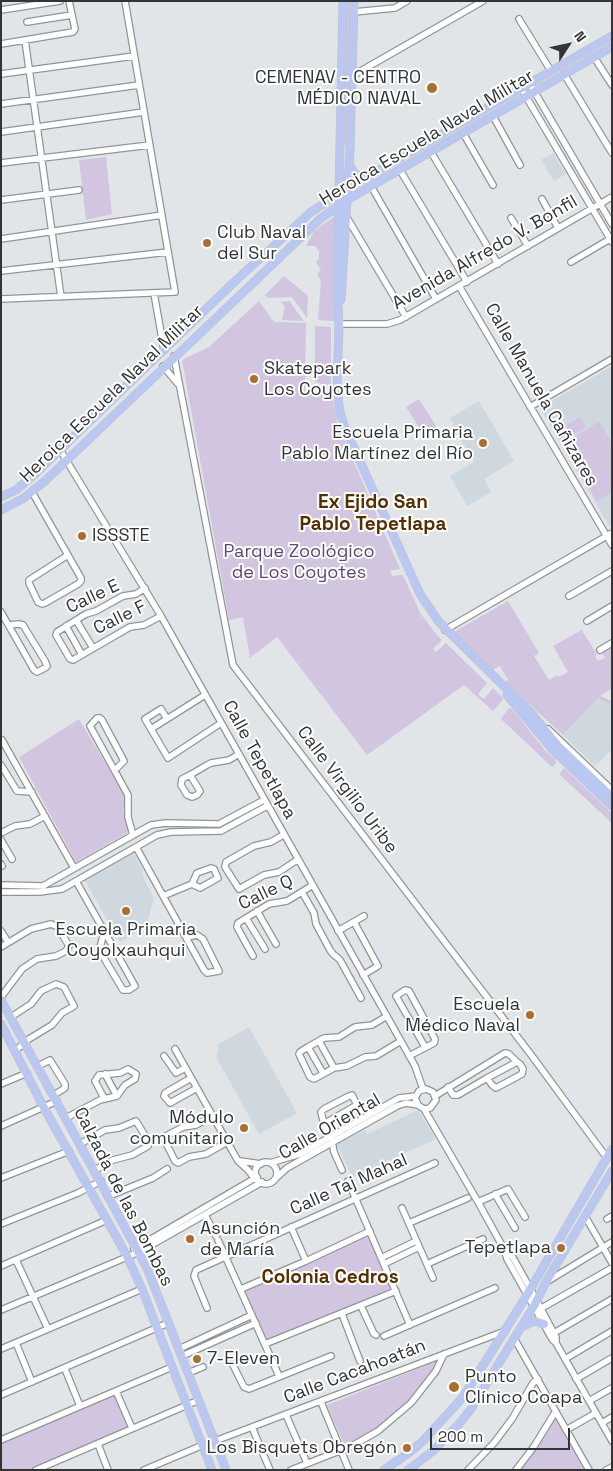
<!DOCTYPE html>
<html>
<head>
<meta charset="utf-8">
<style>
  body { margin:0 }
  #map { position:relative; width:613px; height:1471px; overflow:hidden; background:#e2e5e7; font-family:"Space Grotesk",sans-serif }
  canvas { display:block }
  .frame { position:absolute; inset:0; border:2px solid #333435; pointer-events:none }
  .north { position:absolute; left:543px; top:20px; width:50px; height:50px; -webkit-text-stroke:4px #fff; paint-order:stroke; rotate:55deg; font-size:14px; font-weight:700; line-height:20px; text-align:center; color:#333435 }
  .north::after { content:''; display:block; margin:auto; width:18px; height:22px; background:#333435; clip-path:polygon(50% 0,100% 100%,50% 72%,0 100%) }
  .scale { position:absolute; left:430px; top:1428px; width:140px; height:22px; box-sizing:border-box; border:2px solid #333435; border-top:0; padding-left:6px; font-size:15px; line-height:18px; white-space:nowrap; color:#333435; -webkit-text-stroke:4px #fff; paint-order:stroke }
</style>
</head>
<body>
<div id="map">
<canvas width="613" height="1471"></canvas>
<div class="frame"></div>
<div class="north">N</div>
<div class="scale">200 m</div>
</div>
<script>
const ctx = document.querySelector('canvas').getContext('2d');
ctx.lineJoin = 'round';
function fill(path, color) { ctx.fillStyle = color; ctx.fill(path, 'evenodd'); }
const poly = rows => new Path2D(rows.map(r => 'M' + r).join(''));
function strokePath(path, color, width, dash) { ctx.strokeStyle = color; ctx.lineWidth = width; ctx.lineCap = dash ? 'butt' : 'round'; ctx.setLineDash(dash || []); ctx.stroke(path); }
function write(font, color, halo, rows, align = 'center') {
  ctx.font = font + ' "Space Grotesk",sans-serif'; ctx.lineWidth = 4; ctx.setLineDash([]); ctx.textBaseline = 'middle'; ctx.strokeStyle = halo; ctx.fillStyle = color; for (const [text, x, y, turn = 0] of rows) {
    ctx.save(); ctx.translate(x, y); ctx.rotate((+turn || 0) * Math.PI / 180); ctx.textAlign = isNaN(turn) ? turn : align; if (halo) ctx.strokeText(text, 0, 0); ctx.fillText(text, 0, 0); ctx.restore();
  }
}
const built = poly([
  [553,153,566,174,554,181,541,160],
  [612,366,612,524,609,526,540,408],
  [479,401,514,461,484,479,491,492,467,506,450,476,474,462,452,425,454,424,450,418],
  [598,697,612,704,612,750,595,766,563,735],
  [132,851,143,871,142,872,144,877,143,878,154,898,148,919,148,926,120,942,84,879],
  [249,1027,297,1113,259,1134,216,1057,219,1048,217,1045],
  [418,1110,436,1139,352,1177,337,1144,365,1130,367,1134]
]);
const green = poly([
  [347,1,352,1,347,145,343,145],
  [106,157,112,214,86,220,79,160],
  [336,215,334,321,318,320,321,281,317,274,321,270,316,262,319,258,319,251,315,246,306,246,314,231],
  [284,276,308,296,307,318,292,297,268,298,265,295],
  [259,301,274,322,306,323,305,390,332,395,338,425,400,569,390,571,392,576,403,575,420,613,437,635,442,640,433,649,436,652,446,643,487,683,478,694,484,699,493,688,503,698,502,701,493,711,464,685,367,755,277,637,250,658,243,617,229,620,182,360,209,347],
  [290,301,292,305,304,321,282,320,285,307,281,302],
  [315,326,331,327,331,386,315,382],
  [419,399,438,429,425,437,406,407],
  [580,417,586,427,562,441,556,431],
  [599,422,612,443,612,492,597,501,563,443],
  [508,601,539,653,534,656,549,680,558,675,559,677,568,672,553,646,582,630,597,655,595,656,598,661,605,658,602,653,612,648,612,688,600,696,612,701,612,704,598,698,563,735,505,682,508,680,500,666,493,670,454,632],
  [509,708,513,710,545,750,555,759,556,763,552,767,501,719],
  [79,719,128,801,123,810,129,832,76,862,19,757],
  [564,768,612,813,612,823,559,774],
  [369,1235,395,1290,268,1344,259,1326,245,1290],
  [437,1361,431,1374,408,1403,376,1431,344,1445,327,1405],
  [119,1394,133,1427,31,1470,1,1470,1,1441],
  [556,1416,586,1470,517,1470]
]);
const minor = poly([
  [1,10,60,1],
  [354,12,395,8,407,1],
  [519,19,551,71],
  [27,22,72,15],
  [25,40,61,297],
  [1,44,73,32,75,29,69,1],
  [594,57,612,85],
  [1,74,134,56],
  [564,74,612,153],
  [352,76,483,1],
  [530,84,612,224],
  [521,88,612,242],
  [1,104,139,85],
  [493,116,520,165],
  [1,132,144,112],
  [463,133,493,185],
  [431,152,498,264],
  [1,163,150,145],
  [400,170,467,282],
  [371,186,436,299],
  [542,199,558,228],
  [1,200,79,190],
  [346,216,406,317],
  [511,218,528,246],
  [1,239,162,215],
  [571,262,610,239],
  [1,271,168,252],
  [459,286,612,545],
  [154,293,164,350],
  [1,299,175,292,125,1],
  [339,324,387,324,400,320,612,197],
  [174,356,233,665,532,1056,607,1158],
  [163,366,178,384],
  [530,407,612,359],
  [60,450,161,616,415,1066,423,1089],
  [32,492,81,578,81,581,78,584,45,603,42,604,38,602,29,583,29,580,68,555],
  [145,588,136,594,123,596,96,611,86,614,57,632,56,635,70,659,73,660,130,627,144,625,161,616],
  [569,596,612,571],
  [1,612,34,670,37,672,45,668,47,666,45,661,23,625,19,624,9,625],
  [76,620,93,648],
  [587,621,612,606],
  [66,626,82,655],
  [445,630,612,533],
  [600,650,612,643],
  [167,719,161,709,145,719,168,758,221,723],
  [151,729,205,695],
  [548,729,612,790],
  [2,740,74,868],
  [1,765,17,791,32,792],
  [115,770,124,761,102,720,100,718,97,718,90,726,128,795,128,817,133,835],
  [190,775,200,791,197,795,192,797,187,795,181,785,182,779,190,775,207,765,211,763,229,760,239,754],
  [1,833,15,826,30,824,45,816],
  [283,835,271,842,254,846,226,862,225,867,239,889,264,875,279,872,297,860],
  [1,840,12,859],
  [136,847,204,970,207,973,219,971,203,939,197,935,187,937],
  [1,864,2,866],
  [76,881,135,986,129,990,123,990,101,953,100,947,104,933],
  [1,885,43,886,151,825,166,823,219,824,264,800],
  [1,892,40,892,62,889,157,835,171,832,221,831,267,806],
  [302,892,314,913,316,924,330,950,333,954,340,960,361,998],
  [163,896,192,884,197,873,211,868,214,869,218,878,216,879,200,888,192,884],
  [257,911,276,944],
  [246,918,265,949],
  [354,922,378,966,363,975],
  [1,931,8,942],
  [338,931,364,916],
  [1,947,31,929,51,924,58,927,69,946,66,951,56,956,37,959,22,969,1,997],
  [253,956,237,927,238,923,269,904,287,901,313,885],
  [11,1017,31,1004,41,991,56,984,64,987,74,1006,62,1013,52,1025,29,1039,15,1051],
  [319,1041,334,1068],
  [308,1047,324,1038,339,1037,355,1027,372,1025,387,1016],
  [175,1049,238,1161,248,1170,255,1179],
  [164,1056,176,1073,185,1068],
  [409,1056,434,1043,435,1039,409,991,405,990,396,996,425,1047],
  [38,1066,50,1060,65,1084,65,1088,54,1095],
  [323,1073,308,1047,300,1052,299,1054,310,1077,314,1079,334,1068,347,1066,365,1057,376,1056,401,1041],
  [105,1074,117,1096],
  [191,1078,165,1093,164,1096,170,1103,197,1088],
  [1,1084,27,1073],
  [448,1087,453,1095,458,1095,487,1078,517,1062,520,1064,523,1069,522,1074,496,1088,492,1085,487,1078],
  [435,1096,505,1053,509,1054,517,1062],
  [424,1109,478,1202,504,1249,507,1259,552,1339,556,1343,612,1441],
  [213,1116,196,1125,183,1127,166,1136,165,1141,175,1161,178,1163,189,1157,206,1154,227,1142],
  [66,1118,100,1100,117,1096,125,1085,135,1079,136,1074,128,1069,120,1073,99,1075,95,1081,104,1098],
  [324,1124,357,1105,352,1095,349,1096,324,1109,321,1112,324,1124,331,1136,334,1152,342,1170],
  [1,1126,57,1101],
  [80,1144,105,1130,119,1128,136,1121,149,1142,148,1146,132,1155,113,1160,95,1170],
  [240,1161,261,1164],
  '255 1173a11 11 0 1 1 22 0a11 11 0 1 1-22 0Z',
  [270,1163,300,1154,399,1098,416,1096],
  [1,1178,69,1151],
  [276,1178,287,1168,397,1106,406,1103,418,1105,424,1109,430,1108,436,1100,433,1092,426,1089,419,1091,415,1098,418,1105],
  [348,1181,410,1325],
  [495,1194,515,1228],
  [109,1196,153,1178,167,1169],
  [478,1202,508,1189,525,1217],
  [402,1208,433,1278],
  [205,1215,216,1236],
  [585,1216,612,1263],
  [607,1219,612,1216],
  [409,1223,468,1198],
  [1,1224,78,1193,101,1181],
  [291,1227,306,1261],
  [218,1240,279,1376],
  [134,1249,257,1177],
  [504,1249,512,1256,530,1288,556,1337,556,1343],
  [381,1258,416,1241],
  [16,1260,48,1329],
  [384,1264,419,1247],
  [427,1264,483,1239],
  [1,1266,107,1220],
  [548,1281,612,1242],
  [241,1289,306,1261,370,1231],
  [361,1306,374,1334,376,1335],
  [207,1308,194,1276,196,1270,435,1163],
  [540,1309,612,1268],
  [1,1310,139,1252,262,1182],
  [342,1314,360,1361],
  [554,1333,612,1299],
  [384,1336,495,1288],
  [514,1338,589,1470],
  [16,1343,32,1382],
  [265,1344,396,1291],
  [1,1349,142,1289],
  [179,1349,252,1315],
  [182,1356,256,1323],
  [565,1359,612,1331],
  [232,1363,244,1387,249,1389,331,1356],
  [65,1369,80,1406],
  [188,1373,203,1367],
  [576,1379,612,1358],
  [116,1391,132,1428],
  [1,1395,168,1323],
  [589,1401,612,1388],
  [321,1402,349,1470],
  [286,1415,307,1463],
  [602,1423,612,1417],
  [252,1427,270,1470],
  [566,1430,596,1413],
  [1,1440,172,1367],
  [215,1441,505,1331],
  [98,1444,108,1470],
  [36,1470,199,1400],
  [144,1470,203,1445],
  [291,1470,352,1446,378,1431,411,1403,436,1371,444,1354],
  [468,1470,494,1443,512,1419,533,1383,538,1379],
  [516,1470,533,1448,554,1414,556,1412],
  [606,1470,612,1467]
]);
const major = poly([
  [343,1,337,289,339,324,337,389,340,412,345,428,420,594,439,622,532,714,559,747,612,797],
  [349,164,355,174,365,178],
  [341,300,350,150,354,1],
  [1,497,16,490,35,474,232,284,311,212,348,188,612,36],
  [1,510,24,498,45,481,320,219,347,200,612,47],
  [507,695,553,750,612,806],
  [1,1000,147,1268,226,1470],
  [1,1024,44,1108,127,1256,142,1289,212,1470],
  [522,1327,534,1321,544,1324],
  [384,1470,410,1452,423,1441,463,1397,524,1300,612,1149],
  [408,1470,433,1451,459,1424,471,1409,534,1306,546,1282,612,1171]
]);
const markers = [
  [432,88,6,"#aa6e30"],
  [207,243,5,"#aa6e30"],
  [254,379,5,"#aa6e30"],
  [483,443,5,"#aa6e30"],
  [82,536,5,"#aa6e30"],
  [126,911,5,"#aa6e30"],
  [530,1015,5,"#aa6e30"],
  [244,1128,5,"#aa6e30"],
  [190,1239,5,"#aa6e30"],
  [561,1248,5,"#aa6e30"],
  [197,1359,5,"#aa6e30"],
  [454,1387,6,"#aa6e30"],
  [407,1448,5,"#aa6e30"]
];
const poiNames = [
  ["CEMENAV - CENTRO",421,78],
  ["MÉDICO NAVAL",421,99],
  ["Club Naval",217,233,"left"],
  ["del Sur",217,254,"left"],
  ["Skatepark",264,369,"left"],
  ["Los Coyotes",264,390,"left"],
  ["Escuela Primaria",473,433],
  ["Pablo Martínez del Río",473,454],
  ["ISSSTE",92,536,"left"],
  ["Escuela Primaria",126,930,"center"],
  ["Coyolxauhqui",126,951,"center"],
  ["Escuela",520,1005],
  ["Médico Naval",520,1026],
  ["Módulo",234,1118],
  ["comunitario",234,1139],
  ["Asunción",200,1229,"left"],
  ["de María",200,1250,"left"],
  ["Tepetlapa",551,1248],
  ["7-Eleven",207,1359,"left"],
  ["Punto",465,1377,"left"],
  ["Clínico Coapa",465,1398,"left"],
  ["Los Bisquets Obregón",397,1448]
];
const streetNames = [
  ["Heroica Escuela Naval Militar",427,138,-31],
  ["Avenida Alfredo V. Bonfil",485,253,-30],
  ["Heroica Escuela Naval Militar",112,394,-44],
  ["Calle Manuela Cañizares",541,395,60],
  ["Calle E",93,597,-25],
  ["Calle F",120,618,-26],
  ["Calle Tepetlapa",259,760,61],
  ["Calle Virgilio Uribe",347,790,53],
  ["Calle Q",266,893,-26],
  ["Calle Oriental",330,1127,-30],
  ["Calle Taj Mahal",349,1185,-24],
  ["Calzada de las Bombas",123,1197,63],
  ["Calle Cacahoatán",355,1372,-21]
];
const parkNames = [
  ["Parque Zoológico",299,552],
  ["de Los Coyotes",299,573]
];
const neighbourhoodNames = [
  ["Ex Ejido San",373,503],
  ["Pablo Tepetlapa",373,525],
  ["Colonia Cedros",330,1278]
];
fill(built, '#ced8de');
fill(green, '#d1c5e0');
strokePath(minor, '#929597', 8);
strokePath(major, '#c2c2c2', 9);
strokePath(minor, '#fff', 5.5);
strokePath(major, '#b9c7f1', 8);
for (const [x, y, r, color] of markers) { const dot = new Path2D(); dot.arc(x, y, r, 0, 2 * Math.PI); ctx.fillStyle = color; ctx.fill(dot); strokePath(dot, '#fff', 2); }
write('18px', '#333435', '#fff', poiNames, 'right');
write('18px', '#333435', '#fff', streetNames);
write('18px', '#5c4774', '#fff', parkNames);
write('bold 19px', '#552f00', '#fff', neighbourhoodNames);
</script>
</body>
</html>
